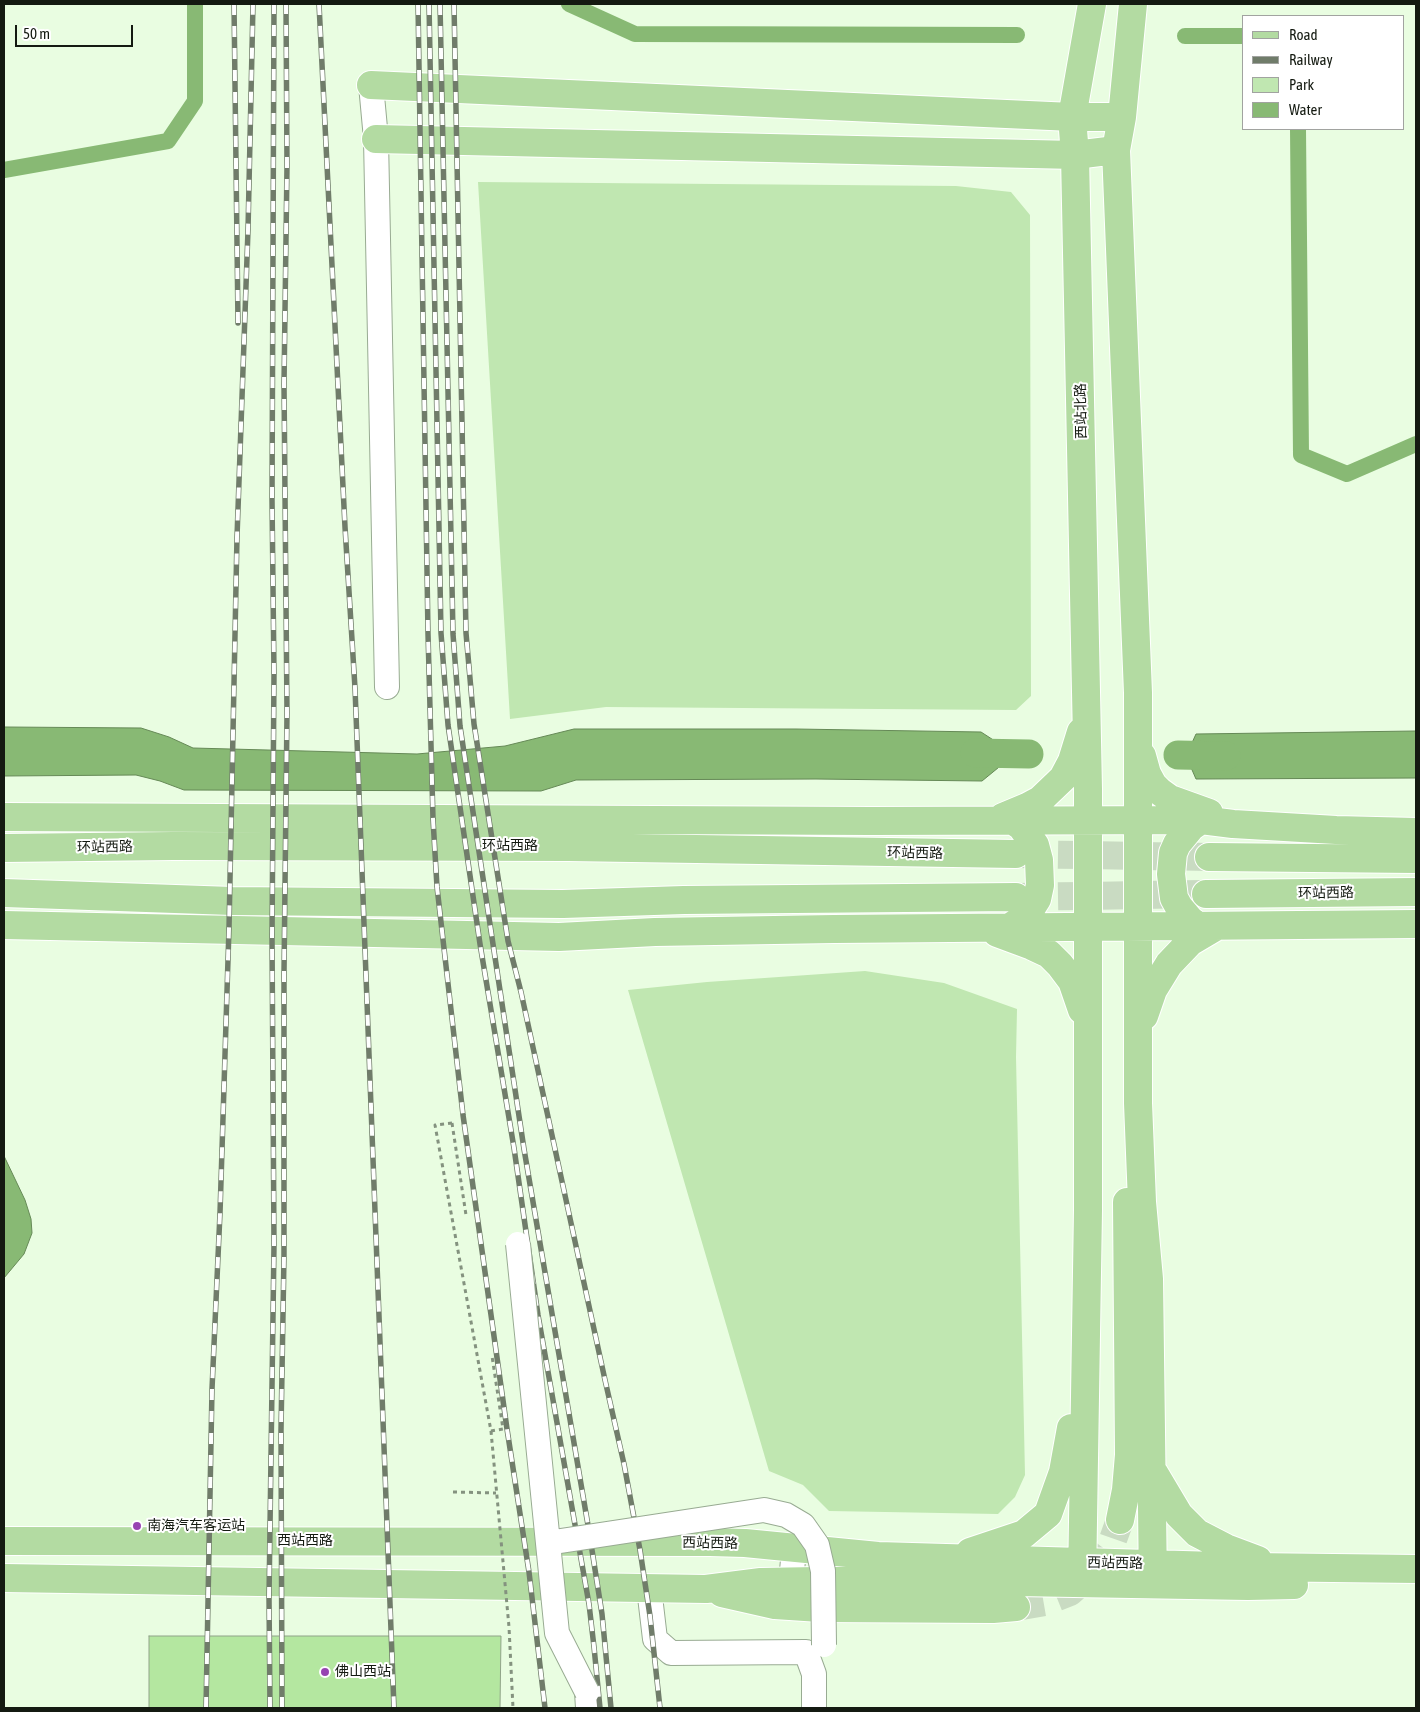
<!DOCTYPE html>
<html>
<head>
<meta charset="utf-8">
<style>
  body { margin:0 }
  #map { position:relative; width:1420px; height:1712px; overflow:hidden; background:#e9fde1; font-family:"Asap Condensed",sans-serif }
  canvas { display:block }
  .frame { position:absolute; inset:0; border:5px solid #141a11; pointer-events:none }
  .legend { position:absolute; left:1242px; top:15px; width:162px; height:115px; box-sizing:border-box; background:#fff; border:1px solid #a1a3a0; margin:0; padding:6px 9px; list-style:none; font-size:15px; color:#141a11 }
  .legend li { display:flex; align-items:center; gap:10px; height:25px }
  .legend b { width:25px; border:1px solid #a1a3a0 }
  .scale { position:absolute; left:15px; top:25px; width:118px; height:22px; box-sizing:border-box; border:2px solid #141a11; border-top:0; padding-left:6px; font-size:15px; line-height:18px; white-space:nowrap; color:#141a11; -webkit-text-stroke:4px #fff; paint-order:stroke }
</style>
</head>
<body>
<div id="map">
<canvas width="1420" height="1712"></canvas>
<div class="frame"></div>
<ul class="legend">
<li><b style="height:6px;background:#b3dba2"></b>Road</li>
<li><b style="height:6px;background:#707c6a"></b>Railway</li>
<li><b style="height:14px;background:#c0e7b1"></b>Park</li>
<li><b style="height:14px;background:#88b974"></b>Water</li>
</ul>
<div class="scale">50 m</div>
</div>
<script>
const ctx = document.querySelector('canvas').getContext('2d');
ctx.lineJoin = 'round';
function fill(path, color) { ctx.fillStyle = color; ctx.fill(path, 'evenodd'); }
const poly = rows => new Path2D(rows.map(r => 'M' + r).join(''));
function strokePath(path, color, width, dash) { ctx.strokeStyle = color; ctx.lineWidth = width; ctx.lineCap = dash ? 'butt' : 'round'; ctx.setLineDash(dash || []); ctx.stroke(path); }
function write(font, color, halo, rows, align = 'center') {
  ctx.font = font + ' "Asap Condensed","Noto Sans SC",sans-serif'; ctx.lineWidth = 4; ctx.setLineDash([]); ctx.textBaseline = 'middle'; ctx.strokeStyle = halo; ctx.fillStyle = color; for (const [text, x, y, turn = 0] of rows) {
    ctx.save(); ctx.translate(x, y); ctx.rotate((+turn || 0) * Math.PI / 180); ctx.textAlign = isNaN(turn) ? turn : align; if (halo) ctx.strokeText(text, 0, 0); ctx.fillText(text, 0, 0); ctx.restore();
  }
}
const green = poly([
  [478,182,956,186,1011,192,1030,215,1031,696,1016,710,606,707,510,719],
  [865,971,944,983,1017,1009,1016,1057,1025,1475,1015,1497,998,1514,829,1511,803,1485,769,1471,628,990,707,982]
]);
const water = poly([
  [4,727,141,728,169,737,193,748,417,754,505,746,574,729,796,729,981,732,1015,754,982,781,816,779,576,780,541,791,184,790,160,781,136,775,4,776,4,727],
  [1416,731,1416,778,1196,779,1186,756,1196,734,1416,731],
  [4,1156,25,1200,31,1219,32,1233,24,1254,4,1278,4,1156]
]);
const canal = poly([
  [569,4,635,34,1017,35],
  [1185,36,1244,36],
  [1298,129,1301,455,1347,474,1416,444],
  [4,170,168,141,195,101,195,4]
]);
const river = poly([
  [975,753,1029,754],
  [1178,755,1226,756]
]);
const building = poly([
  [149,1636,501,1636,500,1708,149,1708,149,1636]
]);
const majorTunnel = poly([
  [1016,854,1209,857],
  [1016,897,1206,894],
  [1016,1607,1045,1602,1070,1592,1092,1572,1110,1548,1120,1520]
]);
const path = poly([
  [452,1123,466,1215],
  [491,1431,503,1429,492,1356],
  [453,1492,496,1493]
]);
const minor = poly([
  [371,85,376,139,387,687],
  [791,1582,794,1549],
  [649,1588,655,1639,671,1653,806,1652,814,1674,814,1708],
  [587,1692,588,1708]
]);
const major = poly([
  [1133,4,1122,117,1116,150,1138,693,1138,1103,1142,1202,1149,1279,1153,1584],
  [371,85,1072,117,1122,117],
  [376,139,1075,155,1116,150],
  [1142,756,1147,774,1153,785,1159,791,1170,799,1209,813],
  [4,817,871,821,1201,820,1233,824,1336,830,1416,832],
  [1003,817,1027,807,1040,800,1063,778,1072,761,1081,732],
  [4,848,173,846,568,847,1016,854],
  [1209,857,1416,859],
  [4,893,232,901,563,904,684,900,1016,897],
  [1206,894,1416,892],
  [4,925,559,937,655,932,834,929,1416,924],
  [1197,926,1190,920,1179,907,1174,898,1171,874,1173,853,1177,844,1191,827,1201,820],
  [1010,927,1021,920,1030,910,1037,899,1040,885,1039,860,1035,845,1021,826,1012,820],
  [997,933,1032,946,1049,954,1060,965,1072,981,1082,1010],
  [1144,1016,1153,990,1169,964,1190,942,1217,926],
  [1154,1473,1179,1515,1197,1533,1226,1548,1258,1560],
  [1120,1520,1126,1490,1129,1455,1127,1202],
  [4,1541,710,1542,745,1543,878,1556,1250,1567,1416,1569],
  [970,1552,1024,1534,1048,1514,1063,1472,1071,1428],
  [4,1578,706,1589,761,1582,817,1581,958,1581,1248,1586,1294,1585],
  [1082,1583,1088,1210,1088,789,1075,155,1072,117,1092,4],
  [722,1593,775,1605,820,1608,993,1609,1016,1607]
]);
const rail = poly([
  [234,4,238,323],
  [319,4,345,527,355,688,394,1708],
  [418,4,428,634,433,819,437,887,463,1115,507,1429,529,1572,545,1708],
  [429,4,441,633,448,725,480,944,514,1148,538,1315,589,1604,594,1647,600,1708],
  [440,4,453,634,460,726,524,1149,589,1531,602,1614,611,1708],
  [454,4,466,633,474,724,508,941,521,992,605,1380,624,1464,640,1550,650,1616,660,1708],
  [206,1708,212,1389,220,1213,229,928,237,537,248,230,253,4],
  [270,1708,269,1597,274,1245,272,937,274,674,272,499,274,4],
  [282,1708,281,1430,284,1256,284,973,287,713,284,384,287,166,286,4]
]);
const pathBridge = poly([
  [452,1123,435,1125,491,1431,509,1627,513,1708]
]);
const minorBridge = poly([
  [518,1244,557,1633,587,1692],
  [554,1542,764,1510,786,1515,803,1525,817,1545,823,1571,824,1645]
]);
const markers = [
  [137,1526,5,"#9744b2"],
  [325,1672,5,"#9744b2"]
];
const streetNames = [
  ["西站北路",1081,411,-91],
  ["环站西路",510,846],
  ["环站西路",105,847,-1],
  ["环站西路",915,853,1],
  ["环站西路",1326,893,-1],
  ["西站西路",305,1541],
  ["西站西路",710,1543,1],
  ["西站西路",1115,1563,1]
];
const poiNames = [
  ["南海汽车客运站",147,1526],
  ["佛山西站",335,1672]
];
fill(green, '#c0e7b1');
fill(water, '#88b974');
strokePath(water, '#658956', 1);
strokePath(canal, '#88b974', 16);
strokePath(river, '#88b974', 29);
fill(building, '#b4e7a0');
strokePath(building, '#90a389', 1);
strokePath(majorTunnel, '#c9dbc2', 28, [28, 14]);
strokePath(minor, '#98ab92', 26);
strokePath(major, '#fff', 30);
strokePath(path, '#84927f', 3, [4, 4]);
strokePath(minor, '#fff', 24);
strokePath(major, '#b3dba2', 28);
strokePath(rail, '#707c6a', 5.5);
strokePath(rail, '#fff', 4, [11]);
strokePath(minorBridge, '#98ab92', 26, []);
strokePath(pathBridge, '#84927f', 3, [4, 4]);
strokePath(minorBridge, '#fff', 24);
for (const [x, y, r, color] of markers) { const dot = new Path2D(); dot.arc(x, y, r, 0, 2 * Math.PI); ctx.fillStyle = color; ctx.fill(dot); strokePath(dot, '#fff', 2); }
write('14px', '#141a11', '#fff', streetNames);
write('14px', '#141a11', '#fff', poiNames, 'left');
</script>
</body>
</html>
